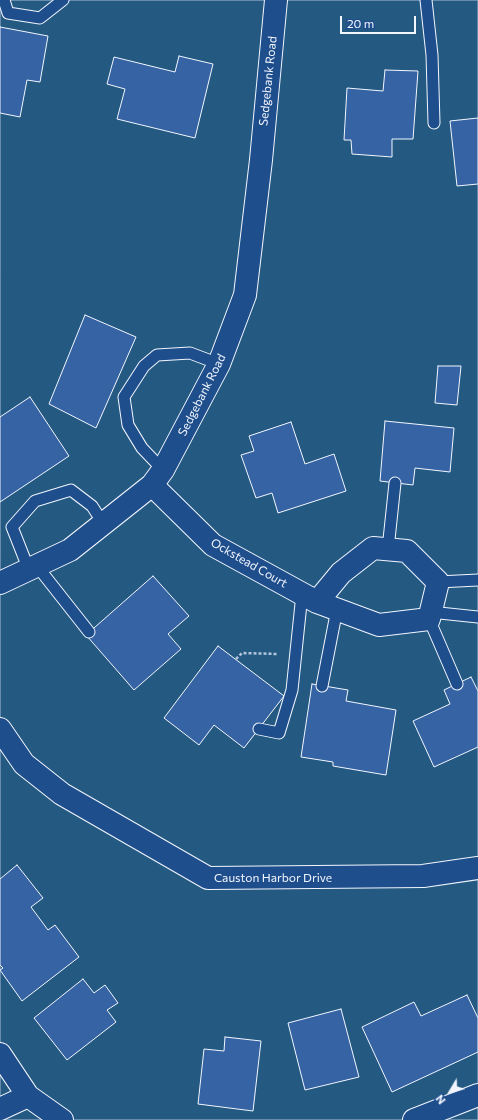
<!DOCTYPE html>
<html>
<head>
<meta charset="utf-8">
<style>
  body { margin:0 }
  #map { position:relative; width:478px; height:1120px; overflow:hidden; background:#1f4e8c; font-family:Commissioner,sans-serif }
  canvas { display:block }
  .north { position:absolute; left:430px; top:1072px; width:40px; height:40px; -webkit-text-stroke:3px #1f4e8c; paint-order:stroke; rotate:232deg; font-size:11px; font-weight:700; line-height:16px; text-align:center; color:#f2f6ff }
  .north::after { content:''; display:block; margin:auto; width:14px; height:18px; background:#f2f6ff; clip-path:polygon(50% 0,100% 100%,50% 72%,0 100%) }
  .scale { position:absolute; left:340px; top:16px; width:76px; height:18px; box-sizing:border-box; border:2px solid #f2f6ff; border-top:0; padding-left:5px; font-size:12px; line-height:14px; white-space:nowrap; color:#f2f6ff; -webkit-text-stroke:3px #1f4e8c; paint-order:stroke }
</style>
</head>
<body>
<div id="map">
<canvas width="478" height="1120"></canvas>
<div class="north">N</div>
<div class="scale">20 m</div>
</div>
<script>
const ctx = document.querySelector('canvas').getContext('2d');
ctx.lineJoin = 'round';
function fill(path, color) { ctx.fillStyle = color; ctx.fill(path, 'evenodd'); }
const poly = rows => new Path2D(rows.map(r => 'M' + r).join(''));
function strokePath(path, color, width, dash) { ctx.strokeStyle = color; ctx.lineWidth = width; ctx.lineCap = dash ? 'butt' : 'round'; ctx.setLineDash(dash || []); ctx.stroke(path); }
function write(font, color, halo, rows, align = 'center') {
  ctx.font = font + ' Commissioner,sans-serif'; ctx.lineWidth = 3; ctx.setLineDash([]); ctx.textBaseline = 'middle'; ctx.strokeStyle = halo; ctx.fillStyle = color; for (const [text, x, y, turn = 0] of rows) {
    ctx.save(); ctx.translate(x, y); ctx.rotate((+turn || 0) * Math.PI / 180); ctx.textAlign = isNaN(turn) ? turn : align; if (halo) ctx.strokeText(text, 0, 0); ctx.fillText(text, 0, 0); ctx.restore();
  }
}
const green = poly([
  [0,0,478,0,478,1120,0,1120,0,0]
]);
const building = poly([
  [0,27,48,36,40,82,27,80,20,117,0,113,0,27],
  [179,56,213,64,195,138,117,119,125,89,107,84,114,57,175,72,179,56],
  [385,70,418,71,413,139,392,139,392,157,352,154,351,140,344,140,347,88,383,91,385,70],
  [478,118,478,184,457,186,450,121,478,118],
  [85,315,136,337,96,428,49,404,85,315],
  [438,366,461,366,457,405,435,403,438,366],
  [30,397,69,456,0,502,0,417,30,397],
  [385,421,454,428,450,472,415,468,413,485,380,481,385,421],
  [291,422,305,464,334,454,346,491,278,513,272,493,256,498,241,455,254,451,249,436,291,422],
  [153,576,189,616,168,634,181,649,134,690,86,635,153,576],
  [218,646,284,696,244,748,214,725,199,745,164,718,218,646],
  [471,677,478,691,478,747,434,767,413,721,450,704,444,690,471,677],
  [312,684,348,690,346,701,396,710,386,775,333,766,333,762,301,757,312,684],
  [17,865,43,898,31,907,48,930,55,925,79,957,22,1001,0,970,3,968,0,965,0,879,17,865],
  [83,979,94,993,105,985,118,1003,107,1010,116,1022,67,1060,34,1018,83,979],
  [467,995,478,1018,478,1052,392,1092,362,1027,414,1002,421,1016,467,995],
  [341,1009,359,1077,305,1090,288,1023,341,1009],
  [225,1037,261,1041,253,1111,198,1104,204,1049,224,1051,225,1037]
]);
const path = poly([
  [236,659,242,653,277,654]
]);
const lane = poly([
  [4,0,8,13,40,18,63,0],
  [426,0,432,55,434,123],
  [163,470,142,448,128,425,124,397,144,366,157,355,190,353,219,364],
  [388,549,395,483],
  [37,566,89,632],
  [29,570,12,527,35,501,71,490,92,506,103,523],
  [438,582,478,580],
  [430,612,478,617],
  [429,619,457,684],
  [322,686,337,609],
  [259,729,279,733,292,690,302,594]
]);
const street = poly([
  [152,485,213,545,317,602,379,625,429,619,438,582,407,551,373,548,341,573,317,602],
  [0,583,70,550,152,485,163,470,219,364,245,295,261,160,276,0],
  [0,729,24,764,62,794,208,878,423,876,478,868],
  [0,1054,28,1096,62,1120],
  [0,1109,28,1096],
  [414,1120,478,1095]
]);
const streetNames = [
  ["Sedgebank Road",268,81,-84],
  ["Sedgebank Road",202,395,-63],
  ["Ockstead Court",249,563,30],
  ["Causton Harbor Drive",273,878]
];
fill(green, '#245a82');
strokePath(green, '#a8bbd7', 1);
fill(building, '#3563a3');
strokePath(building, '#f2f6ff', 1);
strokePath(lane, '#f2f6ff', 13);
strokePath(street, '#f2f6ff', 24);
strokePath(path, '#b3c4dc', 2.5, [3, 2]);
strokePath(lane, '#1f4e8c', 11);
strokePath(street, '#1f4e8c', 22);
write('12px', '#f2f6ff', '#1f4e8c', streetNames);
</script>
</body>
</html>
